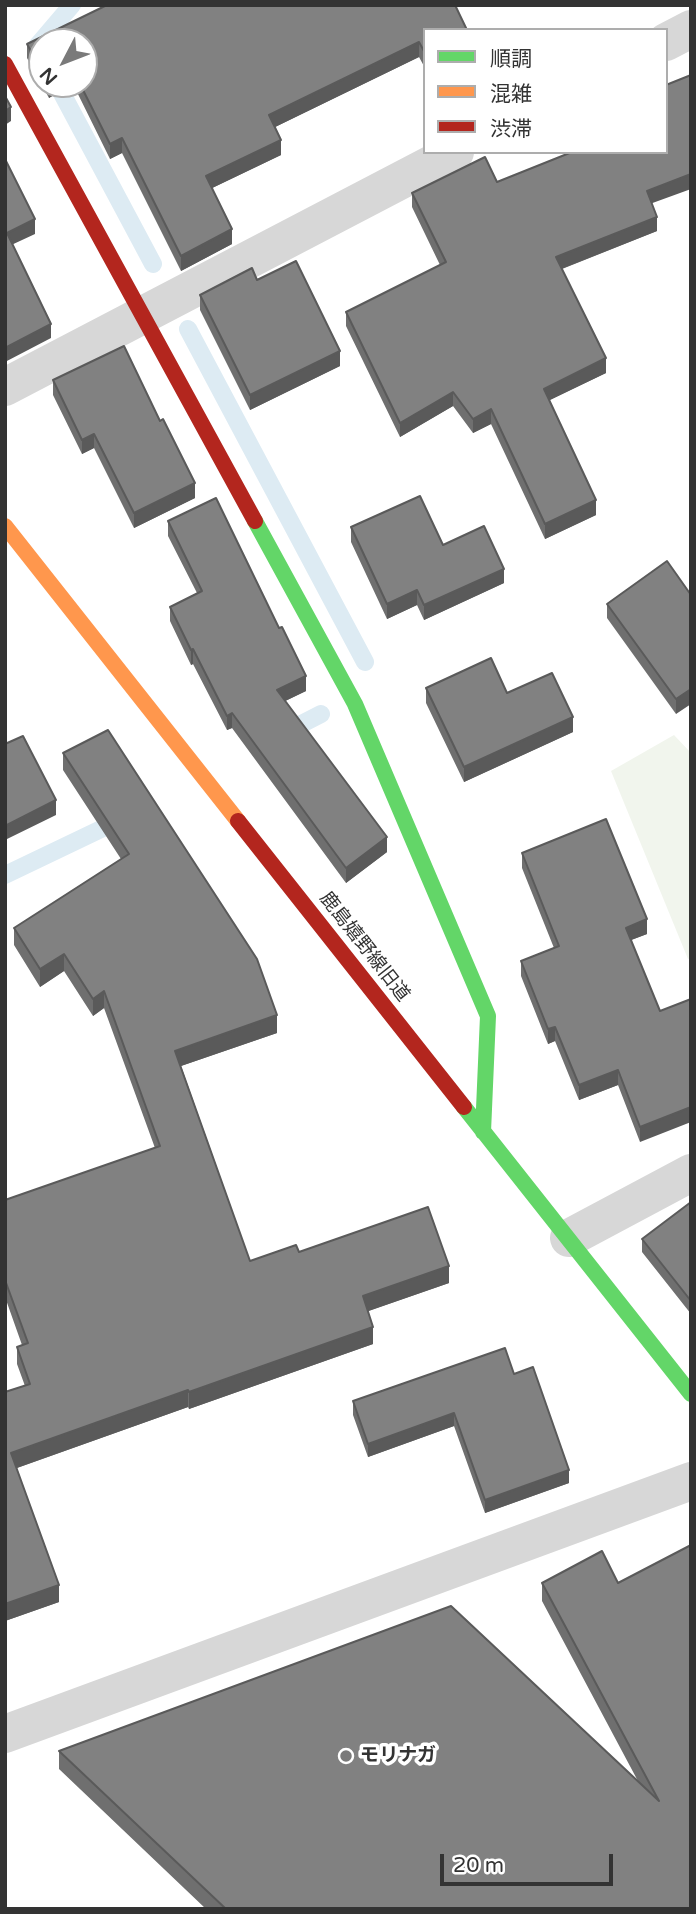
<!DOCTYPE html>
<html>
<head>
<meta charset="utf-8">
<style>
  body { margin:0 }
  #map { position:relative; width:696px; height:1914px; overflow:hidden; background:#fff; font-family:"Varela Round","Noto Sans JP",sans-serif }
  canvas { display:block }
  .frame { position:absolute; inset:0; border:7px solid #333; pointer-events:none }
  .legend { position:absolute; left:423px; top:28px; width:245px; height:126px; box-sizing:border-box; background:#fff; border:2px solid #adadad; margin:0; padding:9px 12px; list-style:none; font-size:21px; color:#333 }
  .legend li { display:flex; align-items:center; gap:14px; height:35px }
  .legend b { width:35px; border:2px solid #adadad }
  .north { position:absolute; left:28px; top:28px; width:70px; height:70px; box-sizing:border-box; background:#fff; border:2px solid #adadad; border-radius:50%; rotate:228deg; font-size:19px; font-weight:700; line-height:28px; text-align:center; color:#333 }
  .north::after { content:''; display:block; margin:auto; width:24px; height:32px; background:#7a7a7a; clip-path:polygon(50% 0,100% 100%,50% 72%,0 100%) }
  .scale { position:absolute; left:440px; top:1854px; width:173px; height:32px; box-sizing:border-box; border:4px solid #333; border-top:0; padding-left:9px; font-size:21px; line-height:24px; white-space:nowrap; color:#333; -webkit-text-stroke:5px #fff; paint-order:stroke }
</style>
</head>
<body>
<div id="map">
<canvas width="696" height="1914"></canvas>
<div class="frame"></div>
<ul class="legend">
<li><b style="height:9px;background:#63d668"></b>順調</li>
<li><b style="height:9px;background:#ff974d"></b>混雑</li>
<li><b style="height:9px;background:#b3261e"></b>渋滞</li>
</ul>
<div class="north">N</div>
<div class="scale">20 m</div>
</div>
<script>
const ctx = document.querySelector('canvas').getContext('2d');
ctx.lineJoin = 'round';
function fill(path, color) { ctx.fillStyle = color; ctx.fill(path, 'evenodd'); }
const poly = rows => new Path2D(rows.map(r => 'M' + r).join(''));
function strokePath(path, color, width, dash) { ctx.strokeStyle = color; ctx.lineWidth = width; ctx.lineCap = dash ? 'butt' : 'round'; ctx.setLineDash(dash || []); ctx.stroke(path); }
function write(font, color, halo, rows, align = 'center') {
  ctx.font = font + ' "Varela Round","Noto Sans JP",sans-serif'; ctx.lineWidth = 7; ctx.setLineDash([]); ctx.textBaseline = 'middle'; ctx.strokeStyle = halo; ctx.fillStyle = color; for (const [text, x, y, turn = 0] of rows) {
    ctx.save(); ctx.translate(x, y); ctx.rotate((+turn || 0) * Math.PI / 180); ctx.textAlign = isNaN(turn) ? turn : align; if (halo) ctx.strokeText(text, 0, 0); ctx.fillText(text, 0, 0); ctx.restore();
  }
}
const green = poly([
  [674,735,691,753,691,958,688,959,611,771]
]);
const stream = poly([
  [42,56,37,46,72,5],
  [57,84,153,264],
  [188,329,365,662],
  [280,735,321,714],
  [5,875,122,819]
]);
const street = poly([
  [666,42,691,29],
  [5,387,455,152],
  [569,1238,691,1173],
  [5,1734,691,1481]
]);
const fast = poly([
  [255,521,355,704,488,1016,483,1132],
  [464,1107,691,1394]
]);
const slow = poly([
  [5,526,238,821]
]);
const jam = poly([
  [5,64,255,521],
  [238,821,464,1107]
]);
const wall = poly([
  [107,5,455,5,467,30,425,30,425,68,419,57,275,127,281,140,281,155,212,188,232,229,232,244,181,271,122,153,110,159,73,84,84,84,84,42,42,42,42,84,72,84,49,98,27,58,27,44],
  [497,182,652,203,657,231,562,269,606,373,549,400,596,515,545,539,491,424,473,433,453,406,400,437,346,326,346,312,440,265,412,207,412,193],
  [257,280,340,366,250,410,200,310,200,295],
  [53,380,160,421,195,498,134,528,94,448,82,454,53,395],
  [168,521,306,691,285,701,387,852,346,883,232,728,227,730,193,664,191,665,170,621,170,607,197,593,168,536],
  [351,527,443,545,504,583,424,620,417,605,387,619,351,542],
  [691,595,676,714,607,618,607,604],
  [426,688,507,693,573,732,464,782,426,703],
  [63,753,277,1033,181,1066,250,1261,299,1252,449,1283,368,1311,373,1344,189,1409,188,1407,17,1468,59,1602,5,1621,5,1392,25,1386,17,1364,17,1347,22,1345,5,1297,5,1200,155,1148,104,1008,93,1016,64,971,40,987,14,945,14,928,121,859,63,770],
  [522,853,647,934,631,940,660,1011,640,1142,618,1085,579,1100,555,1041,548,1044,521,976,521,961,554,948,522,868],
  [691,1202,691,1314,642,1252,642,1239],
  [514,1374,569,1483,485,1513,454,1426,368,1457,353,1415,353,1401],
  [542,1583,618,1583,691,1909,206,1909,59,1769,59,1751,639,1783,542,1601]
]);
const shadedWall = poly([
  [419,42,419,57,269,130,269,115],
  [49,84,72,84,49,98],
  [11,107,11,121,5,125,5,111],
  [122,138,122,153,110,159,110,144],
  [281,140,281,155,206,191,206,176],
  [691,174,691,189,647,205,647,191],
  [657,217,657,231,556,271,556,257],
  [35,219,35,234,7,247,7,233],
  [232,229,232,244,181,271,181,256],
  [51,324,51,338,5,362,5,348],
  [340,351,340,366,250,410,250,395],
  [606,358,606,373,544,403,544,389],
  [453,392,453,406,400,437,400,423],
  [491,409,491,424,473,433,473,419],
  [94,434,94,448,82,454,82,440],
  [195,483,195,498,134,528,134,513],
  [596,500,596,515,545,539,545,524],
  [504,569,504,583,424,620,424,605],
  [417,590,417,605,387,619,387,604],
  [193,649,193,664,191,665,191,650],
  [306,676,306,691,277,705,277,690],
  [691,689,691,704,676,714,676,699],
  [232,713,232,728,227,730,227,716],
  [573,717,573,732,464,782,464,767],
  [56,800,56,815,5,840,5,826],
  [387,837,387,852,346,883,346,868],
  [647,919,647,934,626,942,626,928],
  [64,954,64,971,40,987,40,969],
  [104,991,104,1008,93,1016,93,999],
  [277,1015,277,1033,175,1068,175,1051],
  [555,1027,555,1041,548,1044,548,1029],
  [618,1070,618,1085,579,1100,579,1085],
  [691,1107,691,1122,640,1142,640,1127],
  [449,1266,449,1283,363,1313,363,1296],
  [373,1327,373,1344,189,1409,189,1392],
  [188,1390,188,1407,11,1470,11,1453],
  [454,1413,454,1426,368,1457,368,1444],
  [569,1470,569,1483,485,1513,485,1500],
  [59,1585,59,1602,5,1621,5,1604]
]);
const building = poly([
  [107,5,455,5,467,30,425,30,425,53,419,42,269,115,281,140,206,176,232,229,181,256,122,138,110,144,80,84,84,84,84,42,42,42,42,71,27,44,107,5],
  [691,75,691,174,647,191,657,217,556,257,606,358,544,389,596,500,545,524,491,409,473,419,453,392,400,423,346,312,446,262,412,193,485,157,497,182,572,152,666,152,666,85,691,75],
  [5,96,11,107,5,111,5,96],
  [5,159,35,219,7,233,51,324,5,348,5,159],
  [296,261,340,351,250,395,200,295,252,268,257,280,296,261],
  [124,346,160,421,163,419,195,483,134,513,94,434,82,440,53,380,124,346],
  [420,496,443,545,484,526,504,569,424,605,417,590,387,604,351,527,420,496],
  [216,498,279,628,282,627,306,676,277,690,387,837,346,868,232,713,227,716,193,649,191,650,170,607,202,591,168,521,216,498],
  [667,561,691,595,691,689,676,699,607,604,667,561],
  [491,658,507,693,552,673,573,717,464,767,426,688,491,658],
  [108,730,257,959,277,1015,175,1051,250,1261,296,1245,299,1252,428,1207,449,1266,363,1296,373,1327,189,1392,188,1390,11,1453,59,1585,5,1604,5,1392,30,1384,17,1347,28,1343,5,1280,5,1200,160,1146,104,991,93,999,64,954,40,969,14,928,129,854,63,753,108,730],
  [23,736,56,800,5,826,5,744,23,736],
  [606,819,647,919,626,928,660,1011,691,999,691,1107,640,1127,618,1070,579,1085,555,1027,548,1029,521,961,559,946,522,853,606,819],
  [691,1202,691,1301,642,1239,691,1202],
  [505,1348,514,1374,533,1367,569,1470,485,1500,454,1413,368,1444,353,1401,505,1348],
  [691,1545,691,1909,226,1909,59,1751,451,1606,659,1801,542,1583,602,1551,618,1583,691,1545]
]);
const markers = [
  [346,1756,7,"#7a7a7a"]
];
const streetNames = [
  ["鹿島嬉野線旧道",364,947,52]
];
const poiNames = [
  ["モリナガ",360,1756]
];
fill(green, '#f1f5ed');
strokePath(stream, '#ddebf3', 18);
strokePath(street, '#d7d7d7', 38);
strokePath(fast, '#63d668', 16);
strokePath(slow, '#ff974d', 16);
strokePath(jam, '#b3261e', 16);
fill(wall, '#6f6f6f');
fill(shadedWall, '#5a5a5a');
fill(building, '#818181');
strokePath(building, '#5a5a5a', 2);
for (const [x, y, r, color] of markers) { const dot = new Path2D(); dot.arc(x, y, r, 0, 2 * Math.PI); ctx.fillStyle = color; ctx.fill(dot); strokePath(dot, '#fff', 2.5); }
write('19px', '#333', '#fff', streetNames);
write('bold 19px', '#333', '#fff', poiNames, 'left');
</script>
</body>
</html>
